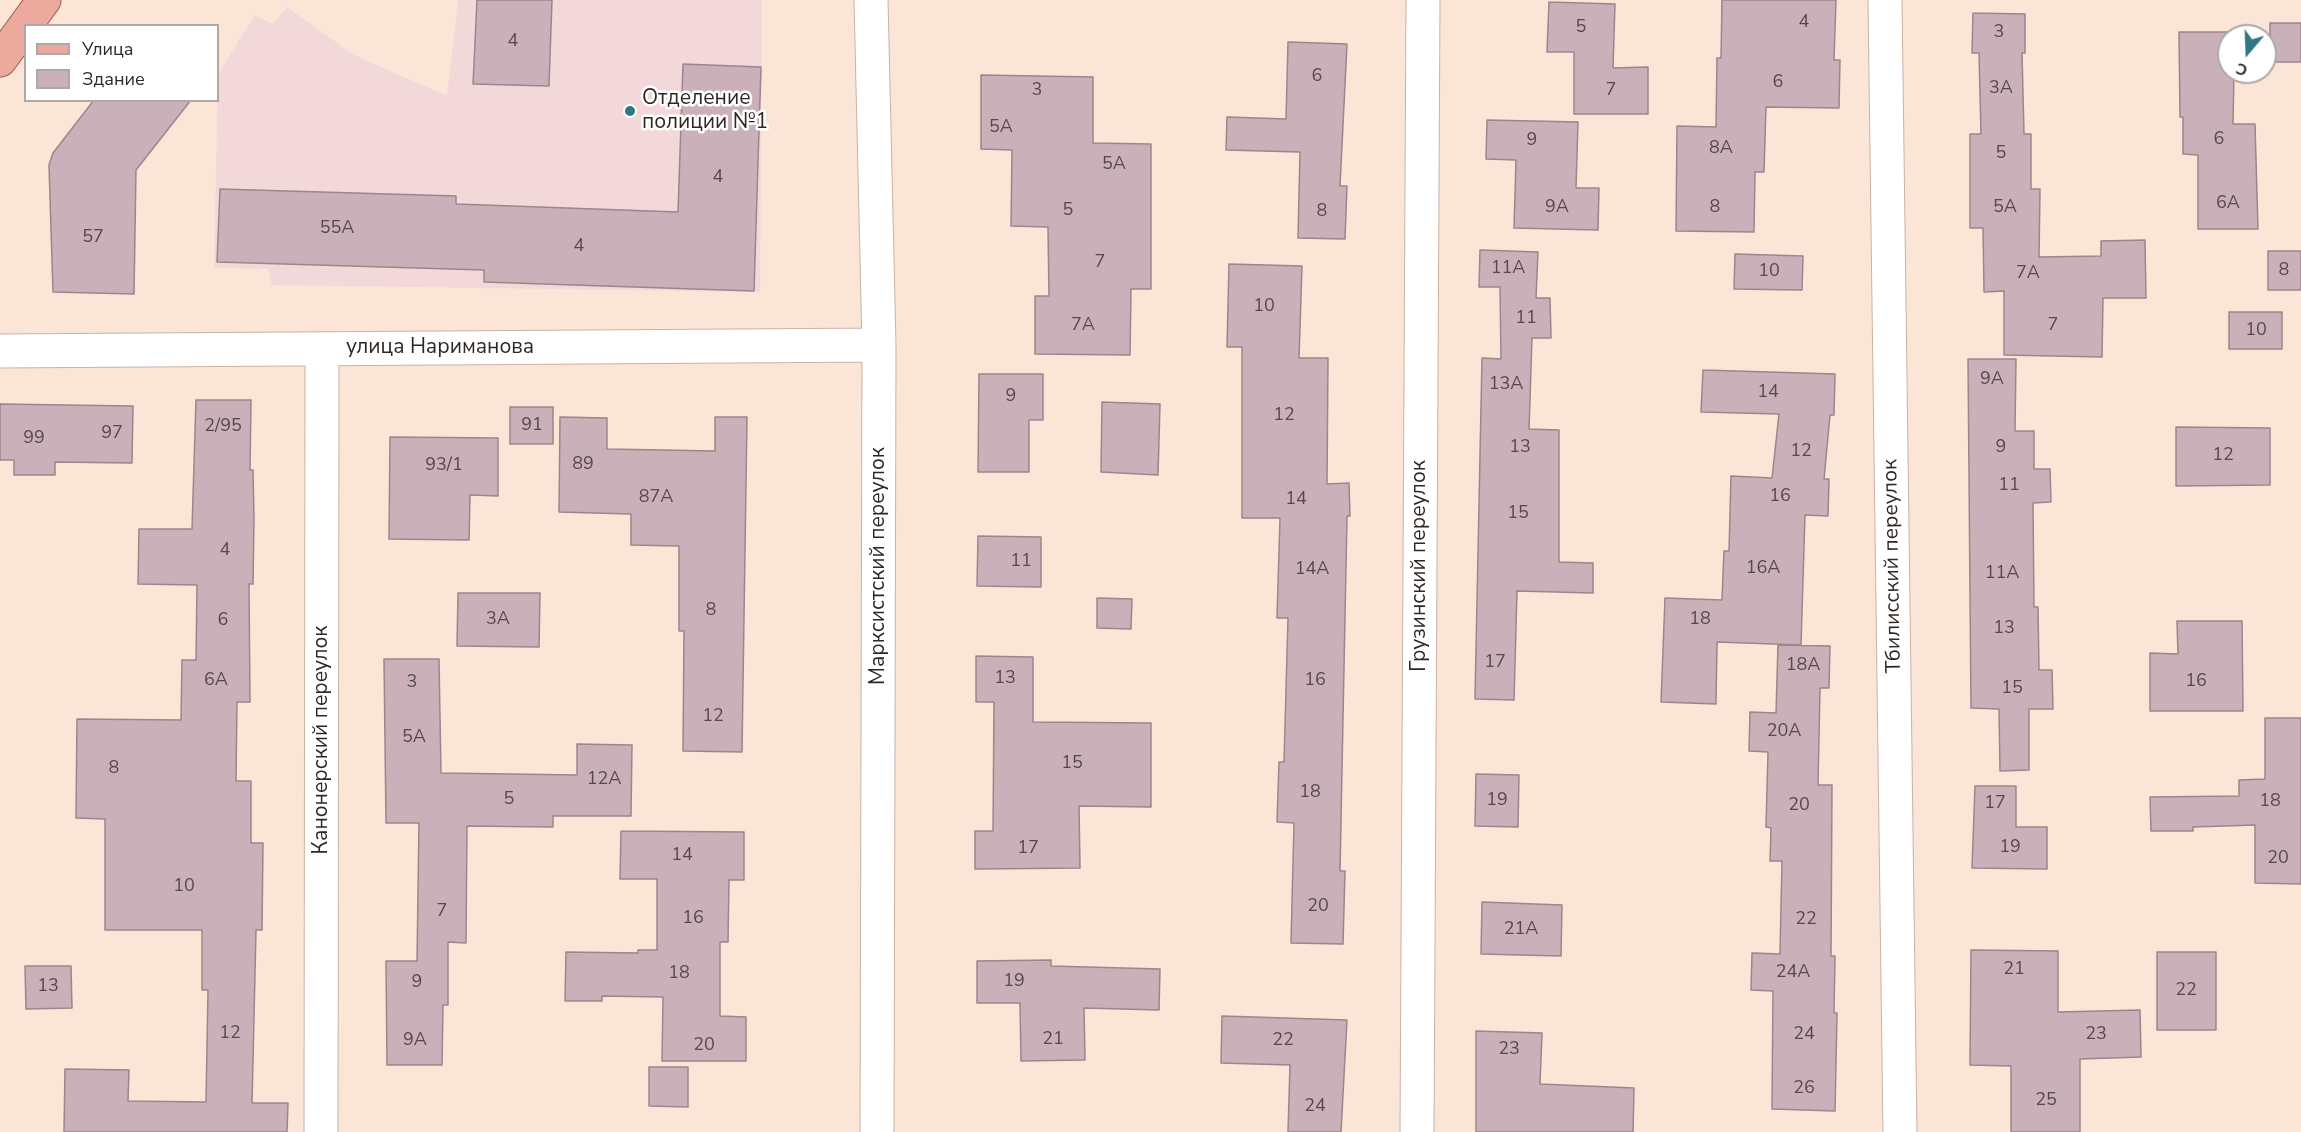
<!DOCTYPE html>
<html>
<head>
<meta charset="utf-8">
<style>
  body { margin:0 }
  #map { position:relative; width:2301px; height:1132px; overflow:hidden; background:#fbe5d6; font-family:"Nunito Sans",sans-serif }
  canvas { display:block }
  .legend { position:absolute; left:24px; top:24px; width:195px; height:78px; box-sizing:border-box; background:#fff; border:2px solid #aca9a7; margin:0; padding:8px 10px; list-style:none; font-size:18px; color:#2f2722 }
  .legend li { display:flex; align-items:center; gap:12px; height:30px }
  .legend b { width:30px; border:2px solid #aca9a7 }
  .north { position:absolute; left:2217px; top:24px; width:60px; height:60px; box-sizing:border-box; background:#fff; border:2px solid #aca9a7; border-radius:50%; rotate:199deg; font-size:16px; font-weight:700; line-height:24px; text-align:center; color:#2f2722 }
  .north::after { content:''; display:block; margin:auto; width:21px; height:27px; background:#307683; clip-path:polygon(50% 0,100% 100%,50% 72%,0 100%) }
</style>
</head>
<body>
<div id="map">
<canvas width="2301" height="1132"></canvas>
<ul class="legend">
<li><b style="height:8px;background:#eca99e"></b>Улица</li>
<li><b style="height:16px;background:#cab1b9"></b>Здание</li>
</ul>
<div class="north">С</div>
</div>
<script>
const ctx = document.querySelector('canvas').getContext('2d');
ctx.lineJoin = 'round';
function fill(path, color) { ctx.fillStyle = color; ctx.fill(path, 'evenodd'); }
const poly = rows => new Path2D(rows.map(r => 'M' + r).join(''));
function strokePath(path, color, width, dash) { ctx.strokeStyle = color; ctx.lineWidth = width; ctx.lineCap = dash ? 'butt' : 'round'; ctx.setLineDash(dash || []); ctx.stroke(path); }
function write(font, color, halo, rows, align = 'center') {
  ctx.font = font + ' "Nunito Sans",sans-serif'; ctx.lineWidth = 5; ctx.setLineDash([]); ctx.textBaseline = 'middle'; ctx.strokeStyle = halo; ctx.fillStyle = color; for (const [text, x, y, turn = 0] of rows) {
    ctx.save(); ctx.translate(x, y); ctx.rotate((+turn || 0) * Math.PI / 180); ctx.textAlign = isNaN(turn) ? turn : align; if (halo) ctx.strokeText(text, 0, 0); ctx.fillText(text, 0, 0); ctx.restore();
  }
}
const commercial = poly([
  [458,0,762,0,760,292,272,285,268,269,214,268,218,74,255,15,273,24,287,7,354,55,447,96]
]);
const building = poly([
  [477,0,552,0,549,86,473,84,477,0],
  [1722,0,1836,0,1834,60,1840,60,1839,108,1766,107,1764,172,1755,172,1754,232,1676,231,1677,126,1716,127,1717,58,1721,58,1722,0],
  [1549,2,1615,4,1613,68,1648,67,1648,114,1574,114,1574,52,1547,52,1549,2],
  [1973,13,2025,14,2025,53,2022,53,2024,134,2031,134,2031,189,2040,189,2039,257,2101,256,2101,241,2145,240,2146,298,2103,298,2102,357,2004,355,2004,291,1984,292,1983,228,1970,228,1970,134,1981,134,1979,53,1972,53,1973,13],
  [2270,23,2301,23,2301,62,2270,62,2270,23],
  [2179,32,2234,32,2234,36,2229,36,2229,72,2234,72,2233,124,2255,124,2258,229,2198,229,2198,155,2183,154,2183,117,2180,117,2179,32],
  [1288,42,1347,44,1340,186,1347,186,1345,239,1298,238,1300,152,1226,150,1227,117,1286,119,1288,42],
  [683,64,761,67,754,291,484,282,484,270,217,262,220,189,456,196,456,204,678,212,683,64],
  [981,75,1093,77,1093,143,1151,144,1151,289,1131,289,1130,355,1035,354,1035,296,1049,296,1048,227,1011,226,1012,150,981,149,981,75],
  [94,100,191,100,136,170,134,294,53,292,49,165,53,153,94,100],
  [1487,120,1578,122,1576,188,1599,188,1598,230,1514,228,1516,160,1486,159,1487,120],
  [1480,250,1538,252,1536,298,1550,298,1551,338,1532,338,1529,429,1559,430,1559,562,1593,563,1593,593,1517,591,1514,700,1475,699,1482,358,1501,359,1500,287,1479,287,1480,250],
  [2268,251,2301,251,2301,290,2268,290,2268,251],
  [1735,254,1803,256,1802,290,1734,289,1735,254],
  [1229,264,1302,266,1299,358,1328,358,1327,484,1349,483,1350,516,1347,516,1340,871,1345,871,1343,944,1291,943,1294,823,1277,822,1279,762,1284,762,1288,618,1277,618,1280,518,1242,518,1242,347,1227,347,1229,264],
  [2229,312,2282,312,2282,349,2229,349,2229,312],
  [1968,359,2016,359,2015,431,2034,431,2034,469,2050,469,2051,502,2033,503,2034,607,2038,607,2039,670,2052,670,2053,709,2029,709,2029,770,2000,771,1999,709,1971,708,1968,359],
  [1703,370,1835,374,1834,415,1830,415,1824,479,1829,479,1828,516,1805,515,1801,645,1717,642,1716,704,1661,702,1665,598,1722,600,1724,551,1729,551,1731,476,1772,478,1779,414,1701,412,1703,370],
  [979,374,1043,374,1043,420,1029,420,1029,472,978,472,979,374],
  [196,400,251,400,250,470,253,470,254,518,253,584,249,584,250,702,237,702,236,781,251,781,251,843,263,843,262,930,256,930,252,1103,288,1103,287,1132,64,1132,65,1069,129,1070,128,1101,206,1102,208,990,202,990,202,930,105,930,105,819,76,818,77,719,181,720,182,660,196,660,197,585,138,584,139,529,192,529,196,400],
  [1102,402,1160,404,1158,475,1101,472,1102,402],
  [0,404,133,406,132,463,55,462,55,475,14,475,14,460,0,460,0,404],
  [510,407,553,407,553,444,510,444,510,407],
  [560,417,607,418,607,449,715,451,715,417,747,417,742,752,683,751,684,631,679,631,679,546,631,545,631,514,559,512,560,417],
  [2176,427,2270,428,2270,485,2176,486,2176,427],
  [390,437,498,438,498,496,470,495,469,540,389,539,390,437],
  [978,536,1041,537,1041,587,977,586,978,536],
  [458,593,540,593,539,647,457,646,458,593],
  [1097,598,1132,599,1131,629,1097,628,1097,598],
  [2177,621,2242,621,2243,711,2150,711,2150,653,2178,654,2177,621],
  [1778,645,1830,646,1829,688,1820,688,1818,785,1832,785,1831,956,1835,956,1834,1013,1837,1013,1835,1111,1772,1109,1773,991,1751,990,1752,953,1780,954,1782,861,1770,861,1771,828,1766,827,1768,752,1749,751,1750,712,1776,713,1778,645],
  [976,656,1033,657,1033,722,1151,723,1151,807,1079,806,1080,868,975,869,975,831,993,831,994,702,976,702,976,656],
  [384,659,439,659,441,773,577,775,577,744,632,745,631,816,553,816,553,827,467,826,466,943,448,942,448,1005,443,1005,442,1065,387,1065,386,961,417,961,419,823,386,823,384,659],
  [2265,718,2301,718,2301,884,2255,883,2255,825,2193,827,2193,831,2151,831,2150,797,2239,796,2239,780,2265,779,2265,718],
  [1476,774,1519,775,1518,827,1475,826,1476,774],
  [1975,786,2016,786,2016,827,2047,827,2047,869,1972,868,1975,786],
  [621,831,744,832,744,880,729,880,728,942,720,942,720,1016,746,1017,746,1061,662,1061,663,997,602,996,602,1001,565,1001,566,952,638,953,638,950,657,950,657,879,620,879,621,831],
  [1482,902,1562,905,1561,956,1481,954,1482,902],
  [1971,950,2058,951,2058,1012,2140,1010,2141,1057,2080,1059,2080,1132,2011,1132,2011,1066,1970,1065,1971,950],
  [2157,952,2216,952,2216,1030,2157,1030,2157,952],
  [1051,960,1051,966,1160,969,1159,1010,1084,1008,1085,1060,1021,1061,1020,1003,977,1003,977,961,1051,960],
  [25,966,71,966,72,1008,26,1009,25,966],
  [1222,1016,1347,1020,1341,1132,1288,1132,1290,1065,1221,1063,1222,1016],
  [1476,1031,1542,1033,1540,1084,1634,1088,1633,1132,1476,1132,1476,1031],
  [649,1067,688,1067,688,1107,649,1106,649,1067]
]);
const minor = poly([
  [871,0,879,345,877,1132],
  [1885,0,1900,1132],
  [0,351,879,345],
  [321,1132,322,349],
  [1417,1132,1423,0]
]);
const major = poly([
  [0,60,44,0]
]);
const markers = [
  [630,111,6,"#307683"]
];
const numberNames = [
  ["4",1804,23],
  ["5",1581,28],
  ["3",1999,33],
  ["4",513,42],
  ["6",1317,77],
  ["6",1778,83],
  ["3А",2001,89],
  ["3",1037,91],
  ["7",1611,91],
  ["5А",1001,128],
  ["6",2219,140],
  ["9",1532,141],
  ["8А",1721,149],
  ["5",2001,154],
  ["5А",1114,165],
  ["4",718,178],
  ["6А",2228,204],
  ["9А",1557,208],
  ["8",1715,208],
  ["5А",2005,208],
  ["5",1068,211],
  ["8",1322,212],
  ["55А",337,229],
  ["57",93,238],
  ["4",579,247],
  ["7",1100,263],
  ["11А",1508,269],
  ["8",2284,271],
  ["10",1769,272],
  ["7А",2028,274],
  ["10",1264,307],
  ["11",1526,319],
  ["7А",1083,326],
  ["7",2053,326],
  ["10",2256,331],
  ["9А",1992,380],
  ["13А",1506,385],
  ["14",1768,393],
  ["9",1011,397],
  ["12",1284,416],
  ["91",532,426],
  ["2/95",223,427],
  ["97",112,434],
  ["99",34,439],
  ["13",1520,448],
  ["9",2001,448],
  ["12",1801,452],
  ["12",2223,456],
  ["89",583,465],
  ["93/1",444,466],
  ["11",2009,486],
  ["16",1780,497],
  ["87А",656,498],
  ["14",1296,500],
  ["15",1518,514],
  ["4",225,551],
  ["11",1021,562],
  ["16А",1763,569],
  ["14А",1312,570],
  ["11А",2002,574],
  ["8",711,611],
  ["3А",498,620],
  ["18",1700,620],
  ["6",223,621],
  ["13",2004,629],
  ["17",1495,663],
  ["18А",1803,666],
  ["13",1005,679],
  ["6А",216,681],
  ["16",1315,681],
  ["16",2196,682],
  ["3",412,683],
  ["15",2012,689],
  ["12",713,717],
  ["20А",1784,732],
  ["5А",414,738],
  ["15",1072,764],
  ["8",114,769],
  ["12А",604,780],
  ["18",1310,793],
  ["5",509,800],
  ["19",1497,801],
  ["18",2270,802],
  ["17",1995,804],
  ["20",1799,806],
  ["19",2010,848],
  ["17",1028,849],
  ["14",682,856],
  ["20",2278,859],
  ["10",184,887],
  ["20",1318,907],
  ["7",442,912],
  ["16",693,919],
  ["22",1806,920],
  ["21А",1521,930],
  ["21",2014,970],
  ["24А",1793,973],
  ["18",679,974],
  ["19",1014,982],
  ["9",417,983],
  ["13",48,987],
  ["22",2186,991],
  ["12",230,1034],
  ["24",1804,1035],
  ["23",2096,1035],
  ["21",1053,1040],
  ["9А",415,1041],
  ["22",1283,1041],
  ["20",704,1046],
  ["23",1509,1050],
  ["26",1804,1089],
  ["25",2046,1101],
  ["24",1315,1107]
];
const poiNames = [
  ["Отделение",642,99],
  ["полиции №1",642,123]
];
const streetNames = [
  ["улица Нариманова",440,348],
  ["Марксистский переулок",879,566,-90],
  ["Грузинский переулок",1420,566,-90],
  ["Тбилисский переулок",1893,566,-91],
  ["Канонерский переулок",322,740,-90]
];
fill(commercial, '#f3d8d9');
fill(building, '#cab1b9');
strokePath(building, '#9d858c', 1.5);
strokePath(minor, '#c8b3a5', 35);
strokePath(major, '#a25649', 35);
strokePath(minor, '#fff', 33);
strokePath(major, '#eca99e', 33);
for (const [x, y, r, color] of markers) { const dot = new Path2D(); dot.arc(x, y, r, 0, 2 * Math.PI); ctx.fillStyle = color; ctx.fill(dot); strokePath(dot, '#fff', 2); }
write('18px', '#564a48', null, numberNames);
write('21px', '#2f2722', '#fff', poiNames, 'left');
write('21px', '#2f2722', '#fff', streetNames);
</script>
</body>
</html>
